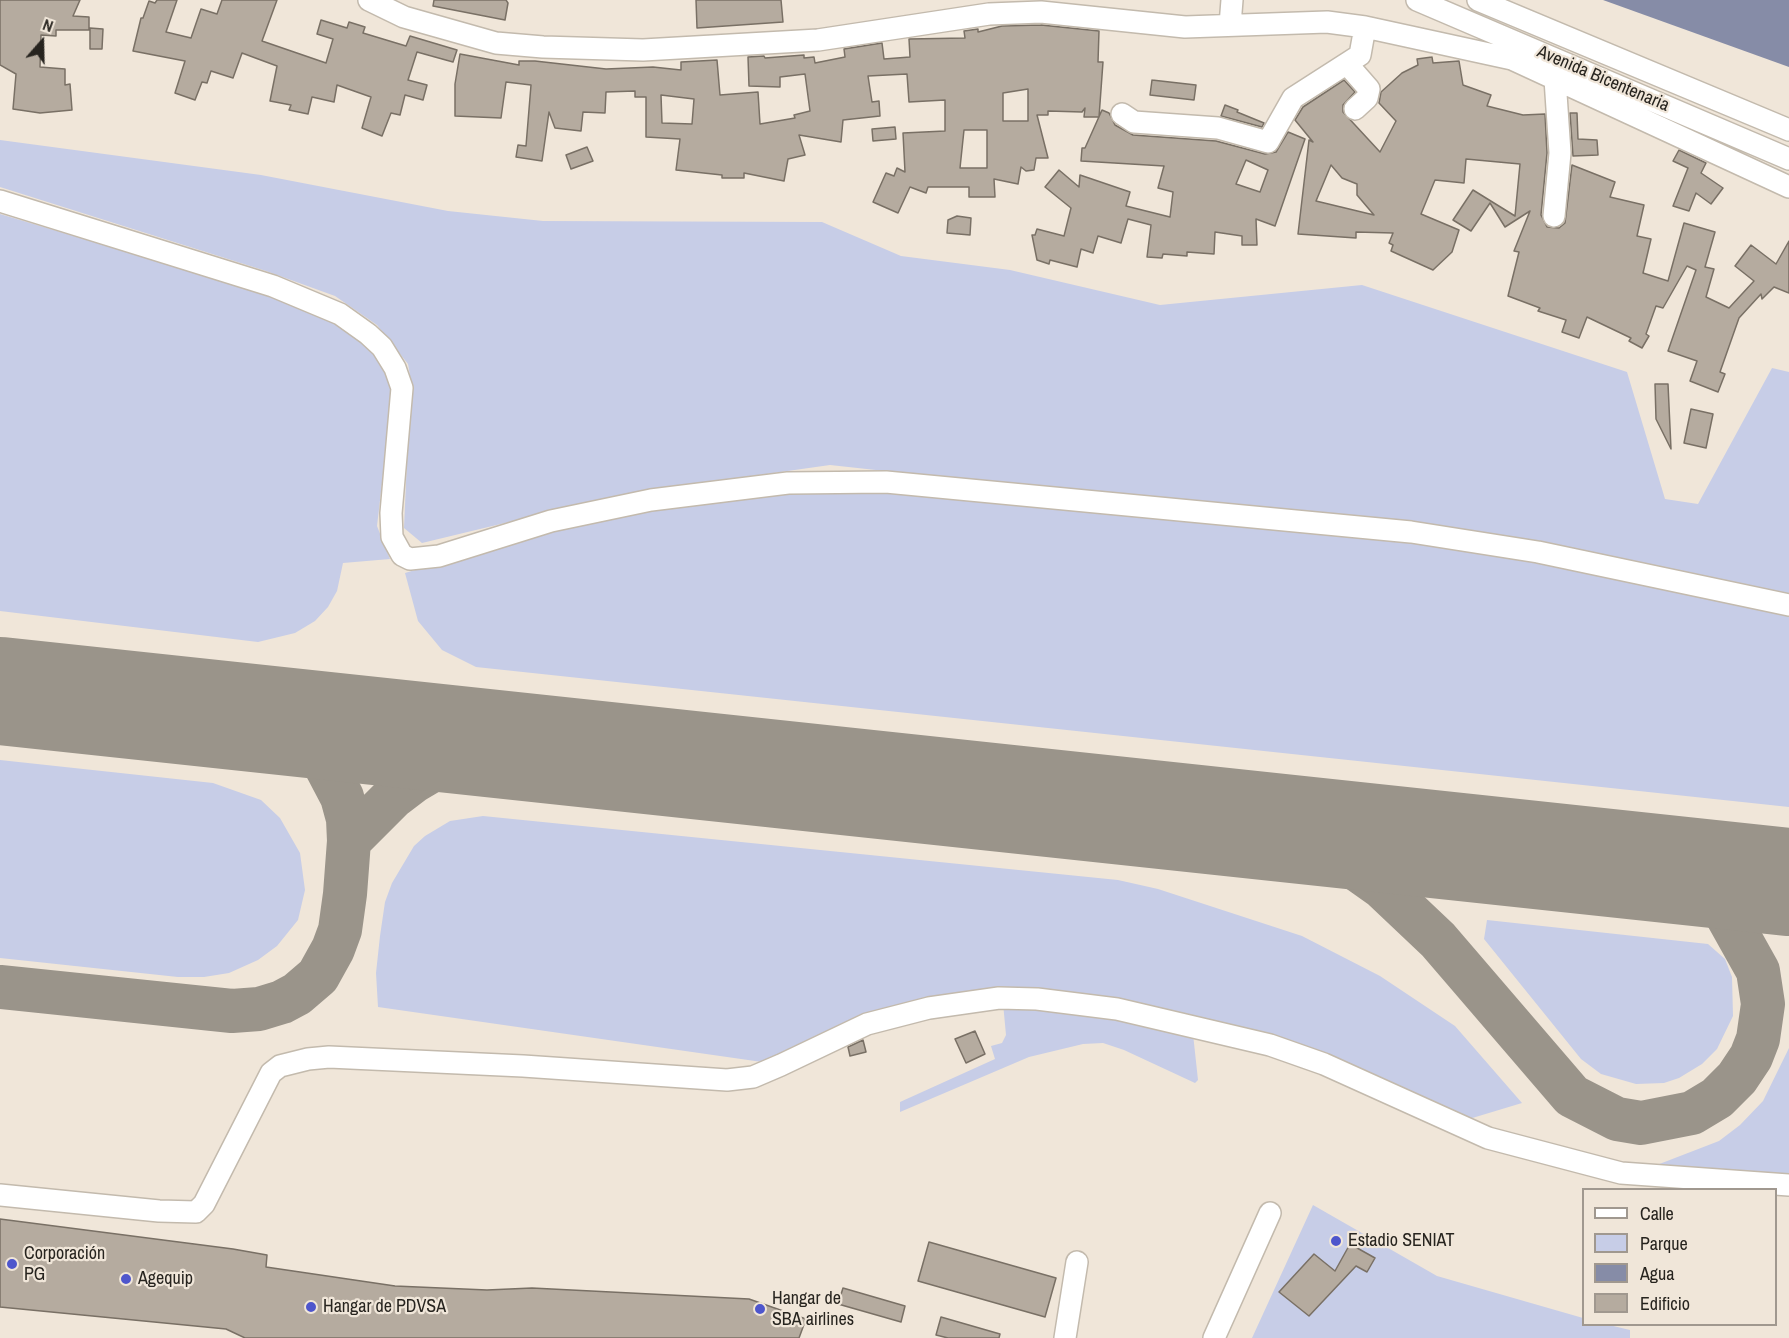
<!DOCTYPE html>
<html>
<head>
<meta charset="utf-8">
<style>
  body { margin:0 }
  #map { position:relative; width:1789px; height:1338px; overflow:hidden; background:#f0e6d9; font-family:"Archivo Narrow",sans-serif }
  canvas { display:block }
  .legend { position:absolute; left:1582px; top:1188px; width:195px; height:138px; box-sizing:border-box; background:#f0e6d9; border:2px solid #a0988f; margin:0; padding:8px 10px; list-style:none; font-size:18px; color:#27241f }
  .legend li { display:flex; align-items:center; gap:12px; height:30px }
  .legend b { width:30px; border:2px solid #a0988f }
  .north { position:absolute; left:12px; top:12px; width:60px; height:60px; -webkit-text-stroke:4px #f0e6d9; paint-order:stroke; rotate:20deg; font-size:16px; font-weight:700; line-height:24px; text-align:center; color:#27241f }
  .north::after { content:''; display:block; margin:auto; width:21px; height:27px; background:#27241f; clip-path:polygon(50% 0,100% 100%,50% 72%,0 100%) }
</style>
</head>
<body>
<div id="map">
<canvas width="1789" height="1338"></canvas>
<ul class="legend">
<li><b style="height:8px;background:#fff"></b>Calle</li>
<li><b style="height:16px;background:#c7cde7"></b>Parque</li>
<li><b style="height:16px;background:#868ca7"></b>Agua</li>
<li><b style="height:16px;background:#b5ab9f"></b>Edificio</li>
</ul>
<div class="north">N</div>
</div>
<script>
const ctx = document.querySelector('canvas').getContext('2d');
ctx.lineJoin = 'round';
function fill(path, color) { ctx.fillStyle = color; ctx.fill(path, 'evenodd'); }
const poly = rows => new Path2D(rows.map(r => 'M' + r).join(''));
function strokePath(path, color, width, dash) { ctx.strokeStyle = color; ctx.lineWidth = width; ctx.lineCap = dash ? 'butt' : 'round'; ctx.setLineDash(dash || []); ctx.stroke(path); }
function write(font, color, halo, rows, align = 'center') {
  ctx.font = font + ' "Archivo Narrow",sans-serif'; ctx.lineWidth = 4.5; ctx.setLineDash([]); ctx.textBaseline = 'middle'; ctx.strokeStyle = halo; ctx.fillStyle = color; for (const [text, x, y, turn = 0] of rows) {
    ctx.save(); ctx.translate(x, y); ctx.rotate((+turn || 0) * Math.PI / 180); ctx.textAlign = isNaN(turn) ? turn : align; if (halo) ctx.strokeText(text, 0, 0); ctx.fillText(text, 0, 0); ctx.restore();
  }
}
const green = poly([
  [0,140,261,175,448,211,543,221,822,222,901,256,1010,270,1160,305,1362,285,1627,372,1665,499,1698,504,1772,368,1789,372,1789,598,1545,543,830,465,625,494,422,543,404,528,408,437,413,394,408,364,377,325,335,296,266,271,0,187],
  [0,214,282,298,331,319,368,345,386,370,392,397,377,526,390,559,343,563,337,591,328,607,315,621,295,633,258,642,0,611],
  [836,487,1412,541,1573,569,1789,613,1789,807,476,667,442,650,418,621,405,573,556,528,659,510],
  [0,760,213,783,261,800,280,818,300,853,305,890,298,920,277,946,258,960,229,973,204,977,178,977,0,958],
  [483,816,1118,880,1158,889,1302,936,1380,976,1455,1026,1522,1103,1469,1119,1327,1053,1272,1035,1131,1002,1042,989,1003,988,938,997,769,1063,378,1007,376,973,380,936,385,902,392,883,414,846,425,836,450,821],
  [1487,920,1708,944,1725,959,1732,977,1733,1016,1717,1049,1702,1064,1679,1078,1664,1083,1636,1084,1601,1074,1581,1059,1484,939],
  [1003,1003,1067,1008,1193,1034,1198,1080,1195,1083,1124,1050,1103,1043,1083,1044,1029,1057,900,1112,900,1102,995,1059,991,1046,1002,1043,1006,1035],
  [1789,1048,1789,1174,1649,1168,1719,1141,1740,1125,1763,1101],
  [1313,1205,1437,1276,1583,1318,1584,1324,1609,1325,1630,1330,1630,1338,1252,1338]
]);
const water = poly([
  [1603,0,1789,0,1789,67]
]);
const taxiway = poly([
  [261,719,286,727,305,741,321,757,342,797,348,819,349,841,393,797,414,781,458,755,479,747,499,744],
  [1258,825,1310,841,1334,853,1382,887,1438,940,1572,1096,1617,1119,1641,1123,1692,1113,1717,1098,1737,1078,1751,1057,1758,1039,1763,1004,1758,971,1720,903,1698,884,1667,869],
  [0,987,232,1011,259,1009,282,1002,297,994,318,976,333,949,340,930,345,894,349,841]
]);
const runway = poly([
  [0,691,1789,882]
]);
const building = poly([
  [0,0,80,0,73,16,89,17,89,30,56,30,56,36,41,35,40,67,65,69,65,85,70,84,72,110,40,113,13,109,16,74,0,65,0,0],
  [157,0,177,0,166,32,191,38,201,9,217,14,222,0,277,0,262,41,326,63,333,39,317,34,321,20,347,28,349,22,365,27,363,33,406,46,410,36,457,50,453,62,417,52,408,80,427,85,423,100,405,95,400,115,391,113,382,136,362,128,371,97,337,85,334,102,312,97,308,114,289,110,291,105,270,101,277,66,242,53,233,78,211,71,207,83,202,82,195,100,175,93,185,61,133,51,141,18,143,18,149,1,155,3,157,0],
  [434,0,506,0,508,3,505,20,433,6,434,0],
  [696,0,781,0,783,22,697,28,696,0],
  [1041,25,1099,31,1098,62,1103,62,1099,117,1084,117,1085,108,1082,112,1048,111,1048,115,1037,115,1048,158,1036,158,1034,170,1026,171,1021,167,1018,184,994,179,995,197,969,197,969,187,928,187,926,193,910,187,898,213,873,202,886,173,894,176,897,168,905,172,903,133,945,131,945,100,909,102,907,74,868,76,872,102,879,101,880,116,843,120,841,142,799,135,805,155,788,159,784,181,744,173,744,178,722,178,722,175,676,170,680,139,646,137,646,97,635,97,635,91,606,92,605,113,583,112,581,131,555,128,549,112,542,161,516,157,518,145,526,146,531,85,506,82,501,118,455,116,455,84,460,54,519,65,519,61,535,61,606,69,653,67,681,70,681,62,717,60,720,95,758,92,760,124,795,118,794,115,810,111,805,74,780,77,780,87,749,86,748,57,764,56,765,58,804,55,804,58,814,57,815,63,845,57,844,49,882,43,884,59,910,57,909,39,965,38,964,31,978,29,978,32,1002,26,1041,25],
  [1028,89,1028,121,1003,121,1003,93,1028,89],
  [661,95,694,99,692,124,662,123,661,95],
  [964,130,987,130,987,168,960,168,964,130],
  [90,28,103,29,102,49,90,49,90,28],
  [1432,57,1433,63,1459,61,1463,85,1491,95,1487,106,1523,115,1545,114,1547,153,1541,215,1547,227,1559,228,1565,223,1572,165,1615,182,1610,197,1644,205,1637,236,1651,239,1643,273,1668,281,1684,223,1715,232,1705,267,1714,269,1706,297,1729,308,1754,281,1735,266,1751,245,1776,264,1789,241,1789,293,1774,287,1762,299,1761,294,1739,318,1720,372,1725,374,1718,392,1690,381,1697,361,1668,351,1696,270,1687,266,1663,308,1656,306,1646,334,1649,336,1642,348,1629,341,1631,338,1587,317,1579,338,1562,332,1566,320,1538,311,1540,308,1508,296,1519,252,1514,251,1530,211,1505,227,1490,203,1471,231,1453,220,1473,190,1515,216,1520,164,1466,159,1464,183,1435,180,1421,214,1459,230,1452,252,1433,270,1391,251,1393,245,1389,243,1393,233,1356,232,1356,238,1298,234,1309,140,1313,142,1295,120,1303,107,1344,80,1355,92,1343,105,1343,112,1380,152,1396,121,1379,103,1381,92,1402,73,1418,65,1417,59,1432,57],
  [1331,165,1342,178,1357,184,1357,195,1374,215,1316,201,1331,165],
  [1152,80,1196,85,1194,100,1150,95,1152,80],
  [1225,105,1238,110,1237,112,1264,123,1262,127,1221,116,1225,105],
  [1102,110,1109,113,1115,125,1133,135,1216,141,1265,154,1276,152,1288,132,1305,139,1275,226,1256,219,1257,245,1242,245,1242,236,1215,232,1214,254,1187,252,1187,256,1163,254,1162,258,1147,257,1151,225,1128,219,1121,243,1098,236,1093,253,1081,249,1077,267,1050,260,1049,264,1037,260,1032,235,1035,235,1037,229,1064,236,1071,208,1045,187,1059,170,1079,187,1080,175,1130,192,1126,206,1170,217,1173,192,1158,188,1164,166,1081,161,1082,148,1085,148,1102,110],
  [1246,160,1268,170,1260,192,1236,184,1246,160],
  [1570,113,1577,113,1578,139,1597,140,1598,155,1573,156,1570,113],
  [895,127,896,139,873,141,872,129,895,127],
  [587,147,593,161,571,169,566,155,587,147],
  [1679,150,1706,163,1701,173,1723,188,1711,204,1696,193,1689,211,1673,206,1688,168,1673,161,1679,150],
  [957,216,971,218,970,235,947,233,948,220,957,216],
  [1655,384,1668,384,1671,449,1656,419,1655,384],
  [1691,409,1713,414,1706,448,1684,443,1691,409],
  [975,1031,985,1054,966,1063,955,1039,975,1031],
  [863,1040,866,1052,850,1056,848,1047,863,1040],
  [0,1219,233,1249,267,1255,266,1267,395,1286,487,1290,532,1288,749,1299,806,1319,799,1338,245,1338,226,1329,0,1307,0,1219],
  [929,1242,1056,1278,1045,1317,918,1281,929,1242],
  [1350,1244,1375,1258,1367,1272,1356,1266,1309,1316,1279,1292,1314,1254,1335,1271,1350,1244],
  [843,1288,905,1306,901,1322,838,1304,843,1288],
  [941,1317,1000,1334,999,1338,948,1338,936,1335,941,1317]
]);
const minor = poly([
  [369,0,404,17,496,43,543,47,643,50,818,40,989,14,1041,12,1185,27,1327,22,1365,27,1512,59,1789,187],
  [1417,0,1789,159],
  [1478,0,1789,130],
  [1230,25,1232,0],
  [1348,65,1369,89,1367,98,1355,109],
  [1122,114,1134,122,1218,128,1268,142,1293,98,1360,55,1365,27],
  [0,201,273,286,340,314,368,334,382,347,395,368,402,388,391,513,392,537,402,555,410,559,439,556,551,521,651,500,788,483,886,482,1411,532,1538,552,1789,605],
  [1554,216,1560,153,1555,79],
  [0,1195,159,1211,196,1212,204,1204,271,1073,280,1066,308,1059,329,1057,523,1066,727,1080,753,1077,781,1065,867,1024,929,1008,999,998,1037,999,1117,1009,1270,1045,1324,1064,1488,1138,1621,1173,1789,1185],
  [1065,1338,1077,1262],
  [1214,1338,1270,1213]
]);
const markers = [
  [1336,1241,6,"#4e56cc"],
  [12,1264,6,"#4e56cc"],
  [126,1279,6,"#4e56cc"],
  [311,1307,6,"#4e56cc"],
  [760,1309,6,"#4e56cc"]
];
const streetNames = [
  ["Avenida Bicentenaria",1603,79,23]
];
const poiNames = [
  ["Estadio SENIAT",1348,1241],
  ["Corporación",24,1254],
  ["PG",24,1275],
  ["Agequip",138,1279],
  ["Hangar de",772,1299],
  ["SBA airlines",772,1320],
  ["Hangar de PDVSA",323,1307]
];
fill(green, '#c7cde7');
fill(water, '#868ca7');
strokePath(taxiway, '#9a948a', 44);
strokePath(runway, '#9a948a', 108);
fill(building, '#b5ab9f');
strokePath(building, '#797065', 1.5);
strokePath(minor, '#c3baad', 24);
strokePath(minor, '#fff', 21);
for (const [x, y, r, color] of markers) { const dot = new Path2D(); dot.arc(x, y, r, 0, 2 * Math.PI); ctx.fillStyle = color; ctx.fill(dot); strokePath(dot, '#f0e6d9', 2); }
write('18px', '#27241f', '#f0e6d9', streetNames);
write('18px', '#27241f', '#f0e6d9', poiNames, 'left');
</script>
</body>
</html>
